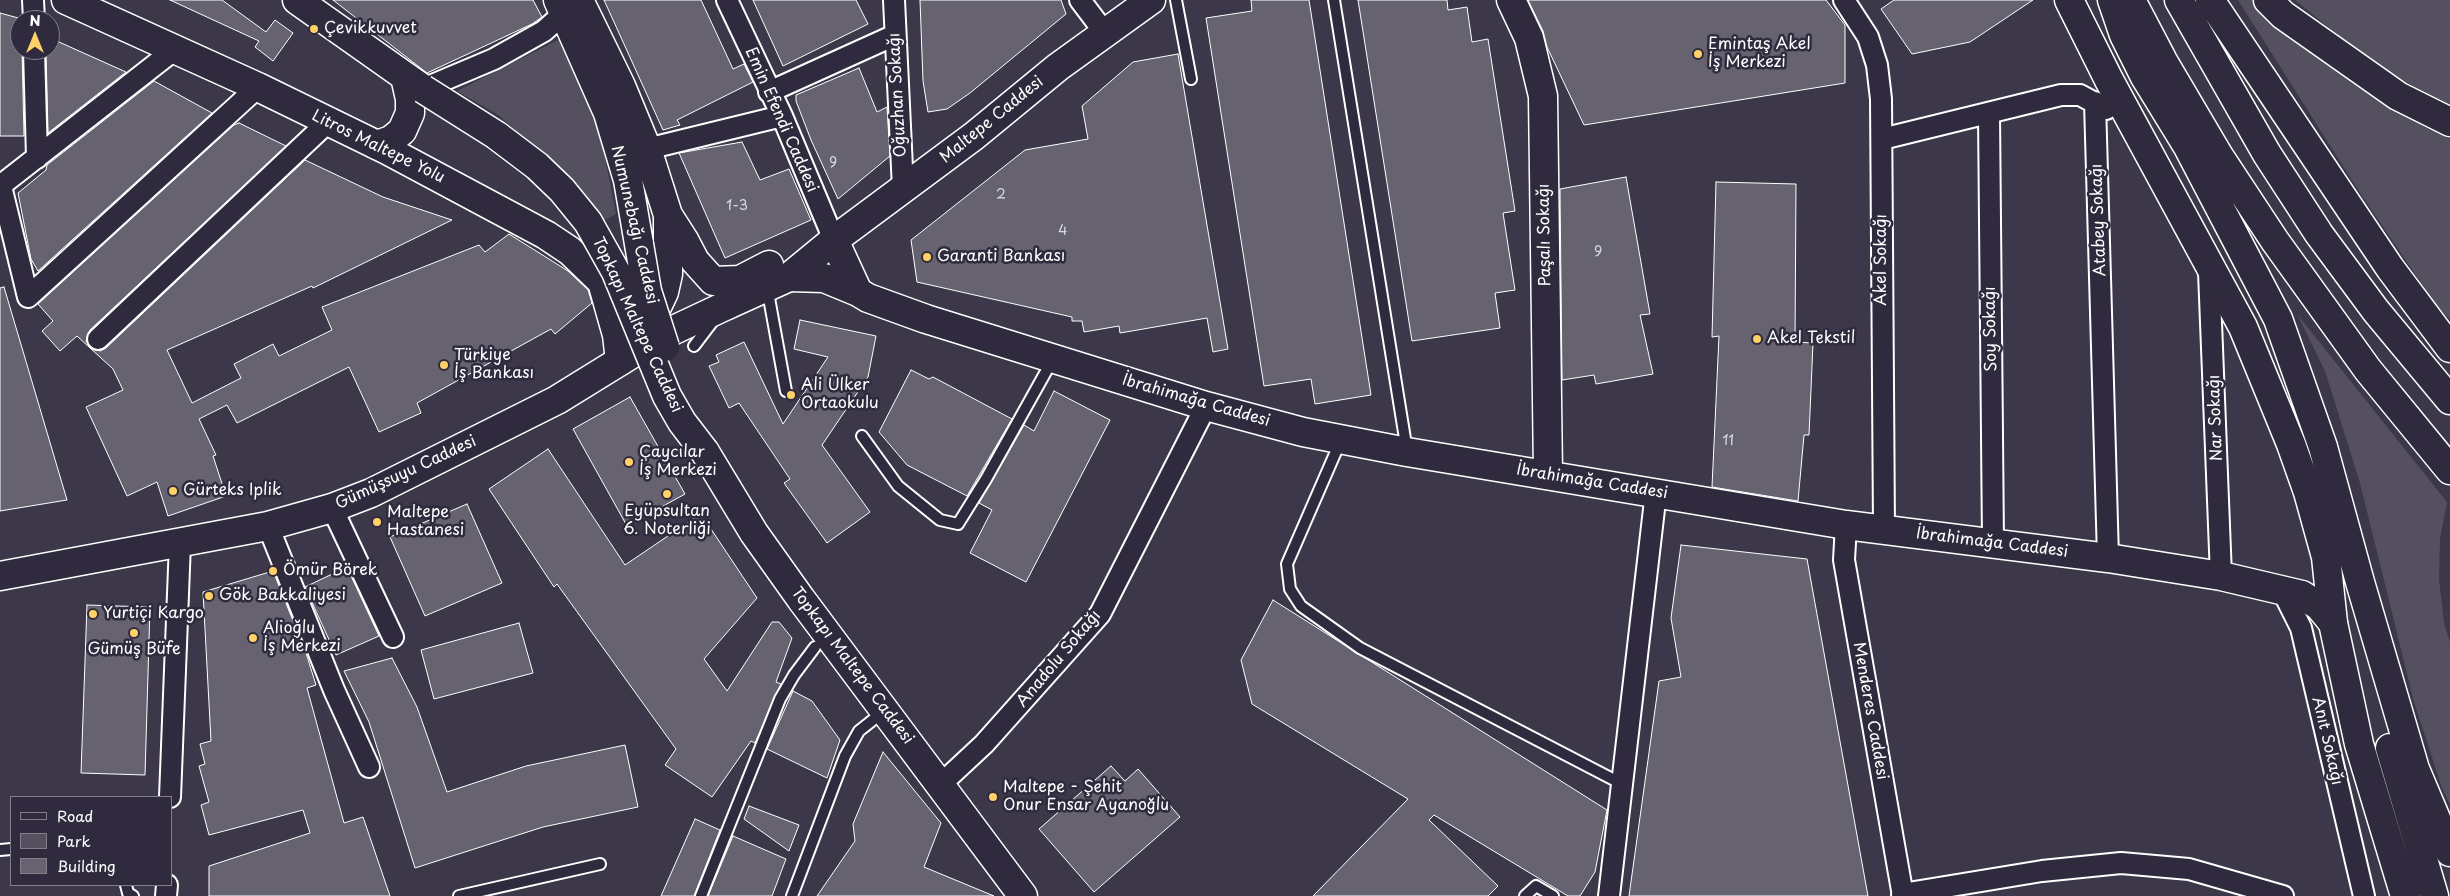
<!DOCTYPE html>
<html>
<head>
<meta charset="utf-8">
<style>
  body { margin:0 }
  #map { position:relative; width:2450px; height:896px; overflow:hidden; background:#3c3749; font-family:"Playpen Sans",sans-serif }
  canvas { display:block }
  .legend { position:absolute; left:10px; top:796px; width:162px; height:90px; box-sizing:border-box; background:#2f2a3d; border:1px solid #827f8b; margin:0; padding:6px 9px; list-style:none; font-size:15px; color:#fff }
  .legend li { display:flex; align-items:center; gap:10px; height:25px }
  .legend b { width:25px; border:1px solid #827f8b }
  .north { position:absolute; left:10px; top:10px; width:50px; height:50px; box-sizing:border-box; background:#2f2a3d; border:1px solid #827f8b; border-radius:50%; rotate:0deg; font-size:14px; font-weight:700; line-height:20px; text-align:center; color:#fff }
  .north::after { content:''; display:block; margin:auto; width:18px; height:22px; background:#ffd166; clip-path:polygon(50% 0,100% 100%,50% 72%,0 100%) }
</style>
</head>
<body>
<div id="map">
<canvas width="2450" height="896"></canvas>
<ul class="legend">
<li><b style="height:6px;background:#2f2a3d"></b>Road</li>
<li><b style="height:14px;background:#555060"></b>Park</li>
<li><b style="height:14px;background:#666270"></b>Building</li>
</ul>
<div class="north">N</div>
</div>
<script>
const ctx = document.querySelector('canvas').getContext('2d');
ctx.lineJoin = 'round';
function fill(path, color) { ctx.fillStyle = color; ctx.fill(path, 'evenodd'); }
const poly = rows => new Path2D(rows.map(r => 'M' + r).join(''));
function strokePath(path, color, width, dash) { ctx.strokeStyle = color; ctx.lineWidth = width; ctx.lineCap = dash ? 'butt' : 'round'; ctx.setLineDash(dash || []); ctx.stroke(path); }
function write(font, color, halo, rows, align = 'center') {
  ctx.font = font + ' "Playpen Sans",sans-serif'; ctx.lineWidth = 5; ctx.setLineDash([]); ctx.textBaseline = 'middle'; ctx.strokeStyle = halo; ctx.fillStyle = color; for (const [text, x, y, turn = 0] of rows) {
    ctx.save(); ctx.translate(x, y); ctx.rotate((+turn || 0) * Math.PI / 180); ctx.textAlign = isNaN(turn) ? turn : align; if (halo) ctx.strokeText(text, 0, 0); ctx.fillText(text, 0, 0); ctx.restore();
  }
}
const green = poly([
  [2238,0,2253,0,2361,86,2424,127,2450,139,2450,320,2434,302,2360,193],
  [2295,0,2450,0,2450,107,2371,62],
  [566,36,602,142,616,214,605,220,500,116,457,91],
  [2297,314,2447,502,2440,539,2439,579,2444,623,2450,642,2450,805,2442,788,2414,702,2360,483,2325,371]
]);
const building = poly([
  [170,0,222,0,266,32,275,20,293,33,273,61,255,47,259,41,170,0],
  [333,0,533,0,542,17,532,24,427,73,333,0],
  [604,0,701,0,733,69,744,64,753,82,677,120,680,125,663,130,604,0],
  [753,0,856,0,868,24,783,66,753,0],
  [920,0,1061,0,1066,14,970,93,947,109,928,112,923,81,920,0],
  [1251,0,1309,0,1371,395,1315,404,1311,379,1264,386,1206,18,1252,11,1251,0],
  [1358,0,1447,0,1448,10,1467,7,1472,42,1488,39,1515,211,1503,213,1515,290,1495,293,1500,328,1412,341,1358,0],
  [1528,0,1826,0,1845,25,1845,83,1584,125,1547,47,1543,31,1528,0],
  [1894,0,2033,0,1970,42,1912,54,1881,9,1894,0],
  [0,13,22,19,20,20,20,50,22,50,24,136,0,136,0,13],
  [50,38,126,72,48,133,46,50,50,50,50,38],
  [1178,54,1228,349,1213,352,1207,318,1120,333,1119,326,1084,332,1082,321,1072,321,1072,317,917,282,911,240,1025,150,1088,139,1082,106,1133,62,1178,54],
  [859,68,877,112,887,107,890,156,838,199,811,140,796,101,796,95,859,68],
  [154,81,212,113,38,271,31,259,18,193,46,170,47,165,154,81],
  [239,123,286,146,90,330,86,341,90,347,100,351,106,348,305,160,383,197,452,220,313,288,312,286,167,350,192,403,241,378,234,364,273,344,279,356,332,330,322,307,479,245,485,252,509,234,568,271,588,290,592,303,555,334,551,329,417,403,421,413,379,432,349,367,237,423,227,405,199,419,216,455,213,456,226,496,168,516,157,482,127,496,86,407,123,390,113,369,77,336,60,351,42,331,53,321,38,304,234,125,239,123],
  [742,142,760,180,789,169,811,220,725,258,679,153,742,142],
  [1626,177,1650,314,1640,315,1653,374,1596,384,1594,375,1562,380,1560,189,1626,177],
  [1716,182,1796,184,1795,342,1813,343,1809,435,1804,435,1798,501,1712,487,1719,336,1712,337,1716,182],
  [4,287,67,500,0,511,0,288,4,287],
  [800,320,876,336,868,377,822,445,870,512,827,543,784,483,790,479,739,403,729,408,709,366,719,362,716,355,744,342,783,424,828,357,794,349,800,320],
  [911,370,929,379,933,377,1012,419,967,496,907,465,879,432,911,370],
  [1054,391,1110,420,1026,582,970,553,992,510,979,503,1024,425,1034,431,1054,391],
  [630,397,685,494,627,526,573,429,630,397],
  [548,449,625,565,696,517,703,517,757,598,704,659,727,691,772,622,779,622,792,638,776,682,781,684,755,743,751,741,712,797,665,765,676,749,557,584,554,587,489,489,548,449],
  [467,504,502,583,425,616,390,537,467,504],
  [1681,545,1807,559,1868,896,1629,896,1659,681,1681,677,1671,618,1681,545],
  [347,567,379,636,336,655,305,587,347,567],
  [273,571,306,653,316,685,307,688,344,823,363,817,390,896,209,896,209,866,310,833,303,810,209,835,201,805,209,802,199,766,205,764,200,744,211,741,203,592,273,571],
  [1273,600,1607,810,1595,872,1580,896,1568,896,1434,815,1429,820,1498,886,1488,896,1313,896,1408,799,1252,704,1241,660,1273,600],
  [87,605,150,607,145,775,81,773,87,605],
  [519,623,533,673,434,699,421,650,519,623],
  [392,658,417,707,447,792,526,766,625,745,638,807,543,827,415,868,369,722,344,671,392,658],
  [793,691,812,701,840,740,827,778,767,749,793,691],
  [883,752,941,823,924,867,994,896,817,896,855,841,853,824,883,752],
  [1111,766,1125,781,1138,769,1180,817,1094,892,1039,829,1111,766],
  [749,806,799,825,789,851,744,819,749,806],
  [695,819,720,830,694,896,661,896,695,819],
  [733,836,786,859,772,896,708,896,733,836]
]);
const lane = poly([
  [1176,0,1191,79],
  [1334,0,1407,451],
  [767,287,786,391],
  [694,346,713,321],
  [862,436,898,486,940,520,958,524,986,479,1053,359],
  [1341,440,1287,564,1290,589,1301,606,1360,648,1622,784],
  [0,850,11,849],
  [126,885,128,893,133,896],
  [459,896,600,864],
  [701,896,780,699,794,675,815,647],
  [792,896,845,756,859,731,883,712],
  [1525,896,1536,886,1553,896]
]);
const street = poly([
  [33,0,34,20],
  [727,0,782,116,834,240],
  [894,0,903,189],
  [1080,0,1105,33],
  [1844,0,1868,37,1877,65,1881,99,1884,529],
  [34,50,37,158],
  [423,89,494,59,544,31,564,13],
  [769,92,895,35],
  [2095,102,2108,558],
  [1989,114,1993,543],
  [1882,139,2061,95,2080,95,2106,109],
  [647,149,782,116],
  [0,186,174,50],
  [1,186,28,297,258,87],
  [2209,272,2221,576],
  [98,339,328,122],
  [332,508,393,637],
  [1846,525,1844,560,1903,896],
  [268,526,334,690,369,767],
  [2282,590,2301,628,2364,896],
  [940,785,984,744,1100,614,1206,406],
  [170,797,180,543],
  [1902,894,2042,871,2121,863,2189,869,2283,896],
  [166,896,167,885],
  [1609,896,1656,492]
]);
const secondary = poly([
  [66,0,258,87,387,150,546,235,570,251,602,282,617,335,620,361],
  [1511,0,1529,38,1543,96,1548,475],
  [834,240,858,292],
  [789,277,824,278,858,292,868,298,926,319,1206,406,1303,432,1407,452,1846,525,2108,558,2221,576,2302,595,2319,606,2333,623],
  [0,576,268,526,332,508,371,493,557,400,659,337,727,305]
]);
const primary = poly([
  [297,0,423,89],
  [558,0,608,113,628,180,639,244],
  [579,0,621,86,647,149,668,215,684,240,695,261,713,281,740,280,769,265],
  [377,145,391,140,402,131,410,113,410,99,405,77],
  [727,305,789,277,834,240,974,136,1058,67,1151,0],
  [620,361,644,334,664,292,668,274,668,215],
  [705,452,754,533,801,599,1023,896]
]);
const highway = poly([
  [2069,0,2109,80,2243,327,2291,444,2308,492,2326,557,2333,623,2359,744,2405,896],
  [2112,0,2124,35,2145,77,2188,147,2278,319,2323,447,2360,582,2415,769,2450,852],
  [2131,0,2163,61,2219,156,2275,241,2368,370,2450,470],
  [2179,0,2267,154,2319,234,2376,311,2450,400],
  [2210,0,2390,268,2450,348],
  [2268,0,2283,15,2398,96,2450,122],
  [2390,748,2434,896]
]);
const primaryBridge = poly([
  [423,89,496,135,537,166,562,190,588,222,616,272,667,396,682,422,705,452],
  [639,244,647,291,665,347]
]);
const markers = [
  [314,29,5,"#ffd166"],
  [1698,54,5,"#ffd166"],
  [927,257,5,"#ffd166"],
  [1757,339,5,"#ffd166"],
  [444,365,5,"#ffd166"],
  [791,395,5,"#ffd166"],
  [629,462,5,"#ffd166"],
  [173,491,5,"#ffd166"],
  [667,494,5,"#ffd166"],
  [377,522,5,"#ffd166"],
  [273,571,5,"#ffd166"],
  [209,596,5,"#ffd166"],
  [93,614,5,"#ffd166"],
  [134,633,5,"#ffd166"],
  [253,638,5,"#ffd166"],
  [993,797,5,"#ffd166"]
];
const numberNames = [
  ["9",833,163],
  ["2",1001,195],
  ["1-3",737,206],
  ["4",1063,231],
  ["9",1598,252],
  ["11",1728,441]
];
const poiNames = [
  ["Çevikkuvvet",324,29],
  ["Emintaş Akel",1708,45],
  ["İş Merkezi",1708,63],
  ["Garanti Bankası",937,257],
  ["Akel Tekstil",1767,339],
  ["Türkiye",454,356],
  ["İş Bankası",454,374],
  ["Ali Ülker",801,386],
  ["Ortaokulu",801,404],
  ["Çaycılar",639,453],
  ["İş Merkezi",639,471],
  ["Gürteks Iplik",183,491],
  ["Eyüpsultan",667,512,"center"],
  ["6. Noterliği",667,530,"center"],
  ["Maltepe",387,513],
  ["Hastanesi",387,531],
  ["Ömür Börek",283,571],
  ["Gök Bakkaliyesi",219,596],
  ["Yurtiçi Kargo",103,614],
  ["Alioğlu",263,629],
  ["İş Merkezi",263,647],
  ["Gümüş Büfe",134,650,"center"],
  ["Maltepe - Şehit",1003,788],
  ["Onur Ensar Ayanoğlu",1003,806]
];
const streetNames = [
  ["Oğuzhan Sokağı",898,95,-93],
  ["Emin Efendi Caddesi",781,120,66],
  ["Maltepe Caddesi",992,120,-39],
  ["Litros Maltepe Yolu",378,147,26],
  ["Atabey Sokağı",2099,220,-92],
  ["Numunebağı Caddesi",634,225,77],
  ["Paşalı Sokağı",1545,235,-91],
  ["Akel Sokağı",1882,260,-90],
  ["Topkapı Maltepe Caddesi",637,325,65],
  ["Soy Sokağı",1991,329,-91],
  ["İbrahimağa Caddesi",1196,401,16],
  ["Nar Sokağı",2216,418,-92],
  ["Gümüşsuyu Caddesi",406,473,-25],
  ["İbrahimağa Caddesi",1592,482,9],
  ["İbrahimağa Caddesi",1992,543,7],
  ["Anadolu Sokağı",1059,659,-50],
  ["Topkapı Maltepe Caddesi",852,666,53],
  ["Menderes Caddesi",1870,711,80],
  ["Anıt Sokağı",2327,741,77]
];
fill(green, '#555060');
fill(building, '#666270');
strokePath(building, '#fff', 1);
strokePath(lane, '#fff', 14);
strokePath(street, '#fff', 24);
strokePath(secondary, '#fff', 31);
strokePath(primary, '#fff', 31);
strokePath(highway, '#fff', 31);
strokePath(lane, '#2f2a3d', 10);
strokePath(street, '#2f2a3d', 20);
strokePath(secondary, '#2f2a3d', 28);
strokePath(primary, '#2f2a3d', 28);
strokePath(highway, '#2f2a3d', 28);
strokePath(primaryBridge, '#fff', 31, []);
strokePath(primaryBridge, '#2f2a3d', 28);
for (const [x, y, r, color] of markers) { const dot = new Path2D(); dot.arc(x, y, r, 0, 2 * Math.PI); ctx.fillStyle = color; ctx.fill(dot); strokePath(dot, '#2f2a3d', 2); }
write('14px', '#d9d8db', null, numberNames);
write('16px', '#fff', '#2f2a3d', poiNames, 'left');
write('16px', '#fff', '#2f2a3d', streetNames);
</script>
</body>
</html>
